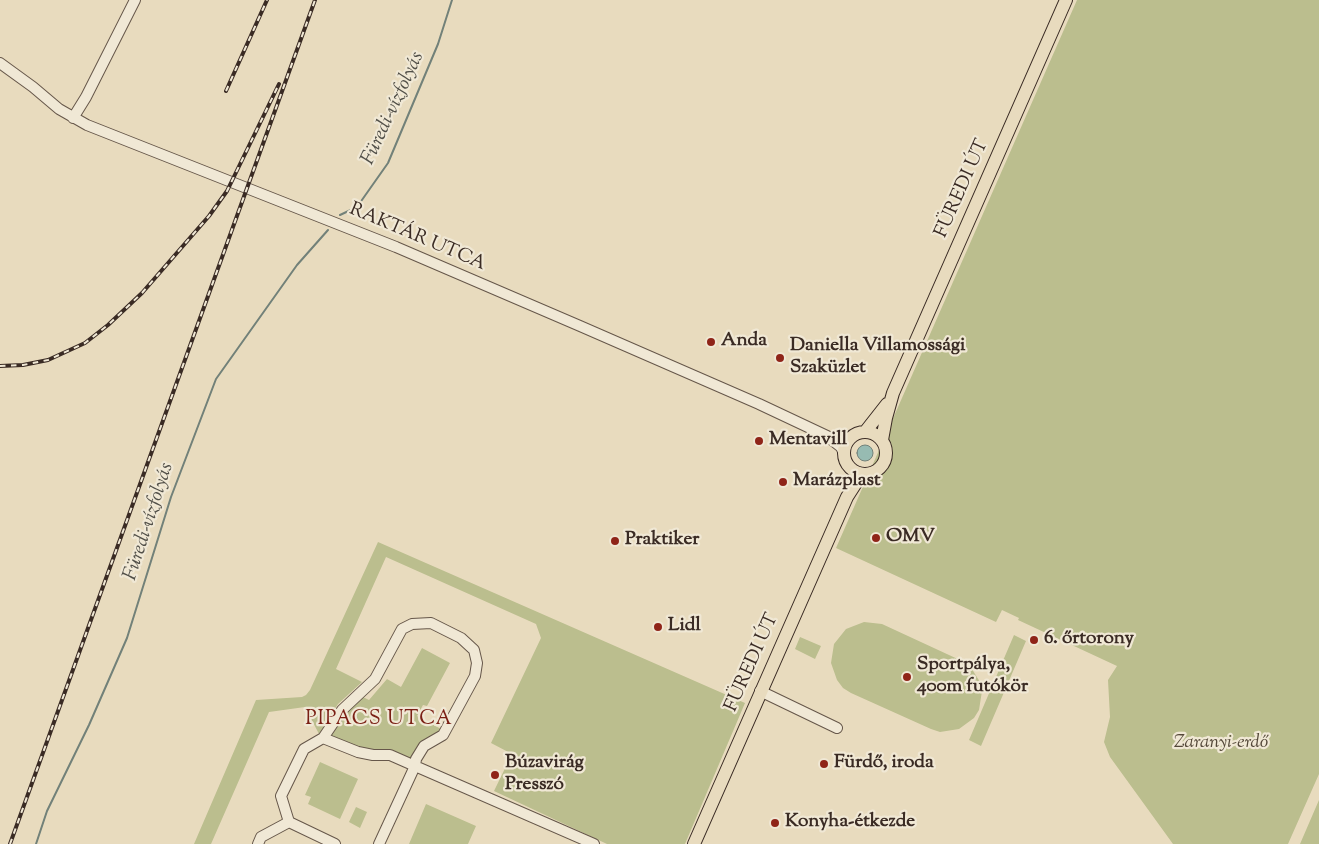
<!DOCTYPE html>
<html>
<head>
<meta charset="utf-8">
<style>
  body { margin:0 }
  canvas { display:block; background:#e8dbbe }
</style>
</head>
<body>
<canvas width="1319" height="844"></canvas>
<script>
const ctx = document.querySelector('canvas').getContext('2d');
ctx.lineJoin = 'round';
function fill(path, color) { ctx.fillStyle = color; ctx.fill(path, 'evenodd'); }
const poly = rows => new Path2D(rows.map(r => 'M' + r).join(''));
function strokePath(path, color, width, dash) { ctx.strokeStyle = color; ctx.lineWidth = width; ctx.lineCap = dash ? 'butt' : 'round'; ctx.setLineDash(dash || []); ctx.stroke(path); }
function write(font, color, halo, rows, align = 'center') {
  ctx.font = font + ' "Sorts Mill Goudy",serif'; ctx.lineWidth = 4.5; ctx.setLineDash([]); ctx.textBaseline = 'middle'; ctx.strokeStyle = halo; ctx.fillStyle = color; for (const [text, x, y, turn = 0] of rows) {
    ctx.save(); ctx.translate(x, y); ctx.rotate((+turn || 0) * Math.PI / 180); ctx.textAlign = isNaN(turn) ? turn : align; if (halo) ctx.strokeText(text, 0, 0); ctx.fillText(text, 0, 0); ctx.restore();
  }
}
const green = poly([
  [1077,0,1319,0,1319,774,1288,844,1173,844,1110,757,1104,742,1110,717,1108,680,1117,666,1018,620,1019,618,1002,610,996,622,836,548],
  [378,542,745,703,685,844,607,844,494,791,512,754,491,743,541,638,536,624,386,557,336,669,362,682,338,704,319,734,305,707,269,712,211,844,194,844,256,700,302,697,306,695,310,690],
  [864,622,882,624,962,661,970,666,980,682,982,691,979,710,974,718,959,729,940,732,931,729,851,693,843,688,837,680,831,663,834,644,846,629],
  [1014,635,1026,641,981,746,969,740],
  [800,637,821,646,815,659,795,649],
  [422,648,450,663,427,706,423,705,417,716,441,729,438,733,413,758,408,759,360,749,333,738,331,735,342,716,363,697,369,700,387,679,401,687],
  [320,762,358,779,340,819,308,804,311,797,305,795],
  [1319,800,1319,844,1300,844],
  [426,804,476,826,468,844,409,844],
  [356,807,367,812,360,828,349,822]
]);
const water = poly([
  '857 453a8 8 0 1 1 16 0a8 8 0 1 1-16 0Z'
]);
const stream = poly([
  [340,215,357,207,388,163,438,44,452,0],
  [36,844,47,811,89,725,127,638,171,497,216,379,297,265,328,230]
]);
const minor = poly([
  [0,63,33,87,59,109,87,125,396,247,580,326,759,404,827,436,841,447,844,454],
  [73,118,86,97,135,0],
  [828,437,851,438],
  [760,691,837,728],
  [289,822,335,844],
  [258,844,261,837,289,822,281,796,304,749,323,738,342,710,375,679,402,629,412,624,431,623,461,638,474,650,477,663,475,676,443,735,424,746,416,759,415,766,390,755,373,755,358,752,323,738],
  [379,844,415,766,594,844]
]);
const major = poly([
  '844 453a21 21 0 1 1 42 0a21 21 0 1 1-42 0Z',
  [865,432,887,404],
  [882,440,886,418,893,393,1066,0],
  [694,844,847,497,856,483,866,474]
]);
const rail = poly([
  [226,91,267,0],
  [0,366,23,365,48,360,85,343,108,325,142,293,209,216,227,191,279,84],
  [10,844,315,0]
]);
const markers = [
  [711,342,5,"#8f2418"],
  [780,358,5,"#8f2418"],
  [759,441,5,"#8f2418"],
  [783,482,5,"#8f2418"],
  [876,538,5,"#8f2418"],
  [615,541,5,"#8f2418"],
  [658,627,5,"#8f2418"],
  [1034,640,5,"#8f2418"],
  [907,677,5,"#8f2418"],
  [824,764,5,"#8f2418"],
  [495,775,5,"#8f2418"],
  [775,823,5,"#8f2418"]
];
const streetNames = [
  ["FÜREDI ÚT",963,189,-66],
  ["RAKTÁR UTCA",417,238,23],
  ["FÜREDI ÚT",753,663,-66]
];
const poiNames = [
  ["Anda",721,342],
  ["Daniella Villamossági",790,347],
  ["Szaküzlet",790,369],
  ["Mentavill",769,441],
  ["Marázplast",793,482],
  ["OMV",886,538],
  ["Praktiker",625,541],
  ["Lidl",668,627],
  ["6. őrtorony",1044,640],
  ["Sportpálya,",917,666],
  ["400m futókör",917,688],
  ["Búzavirág",505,764],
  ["Presszó",505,786],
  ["Fürdő, iroda",834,764],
  ["Konyha-étkezde",785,823]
];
const parkNames = [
  ["Zaranyi-erdő",1221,744]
];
const waterNames = [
  ["Füredi-vízfolyás",394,109,-65],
  ["Füredi-vízfolyás",150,522,-72]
];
const neighbourhoodNames = [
  ["PIPACS UTCA",379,721]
];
fill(green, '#bbbe8e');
fill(water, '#97bbb2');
strokePath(water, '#728179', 1);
strokePath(stream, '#728179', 2);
strokePath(minor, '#66574a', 12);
strokePath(major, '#3a2b24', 14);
strokePath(minor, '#f0e8d5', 10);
strokePath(major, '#e8dbbe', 12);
strokePath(rail, '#3a2b24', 4);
strokePath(rail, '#f0e8d5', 2, [5.5]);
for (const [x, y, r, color] of markers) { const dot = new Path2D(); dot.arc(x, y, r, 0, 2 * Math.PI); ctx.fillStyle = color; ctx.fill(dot); strokePath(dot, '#f0e8d5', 2); }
write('19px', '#3a2b24', '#f0e8d5', streetNames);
write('bold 19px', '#3a2b24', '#f0e8d5', poiNames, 'left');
write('italic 19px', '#544839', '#f0e8d5', parkNames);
write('italic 20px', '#514f48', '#f0e8d5', waterNames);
ctx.letterSpacing = '1px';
write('20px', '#7a1f14', '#f0e8d5', neighbourhoodNames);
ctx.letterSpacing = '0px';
</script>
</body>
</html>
